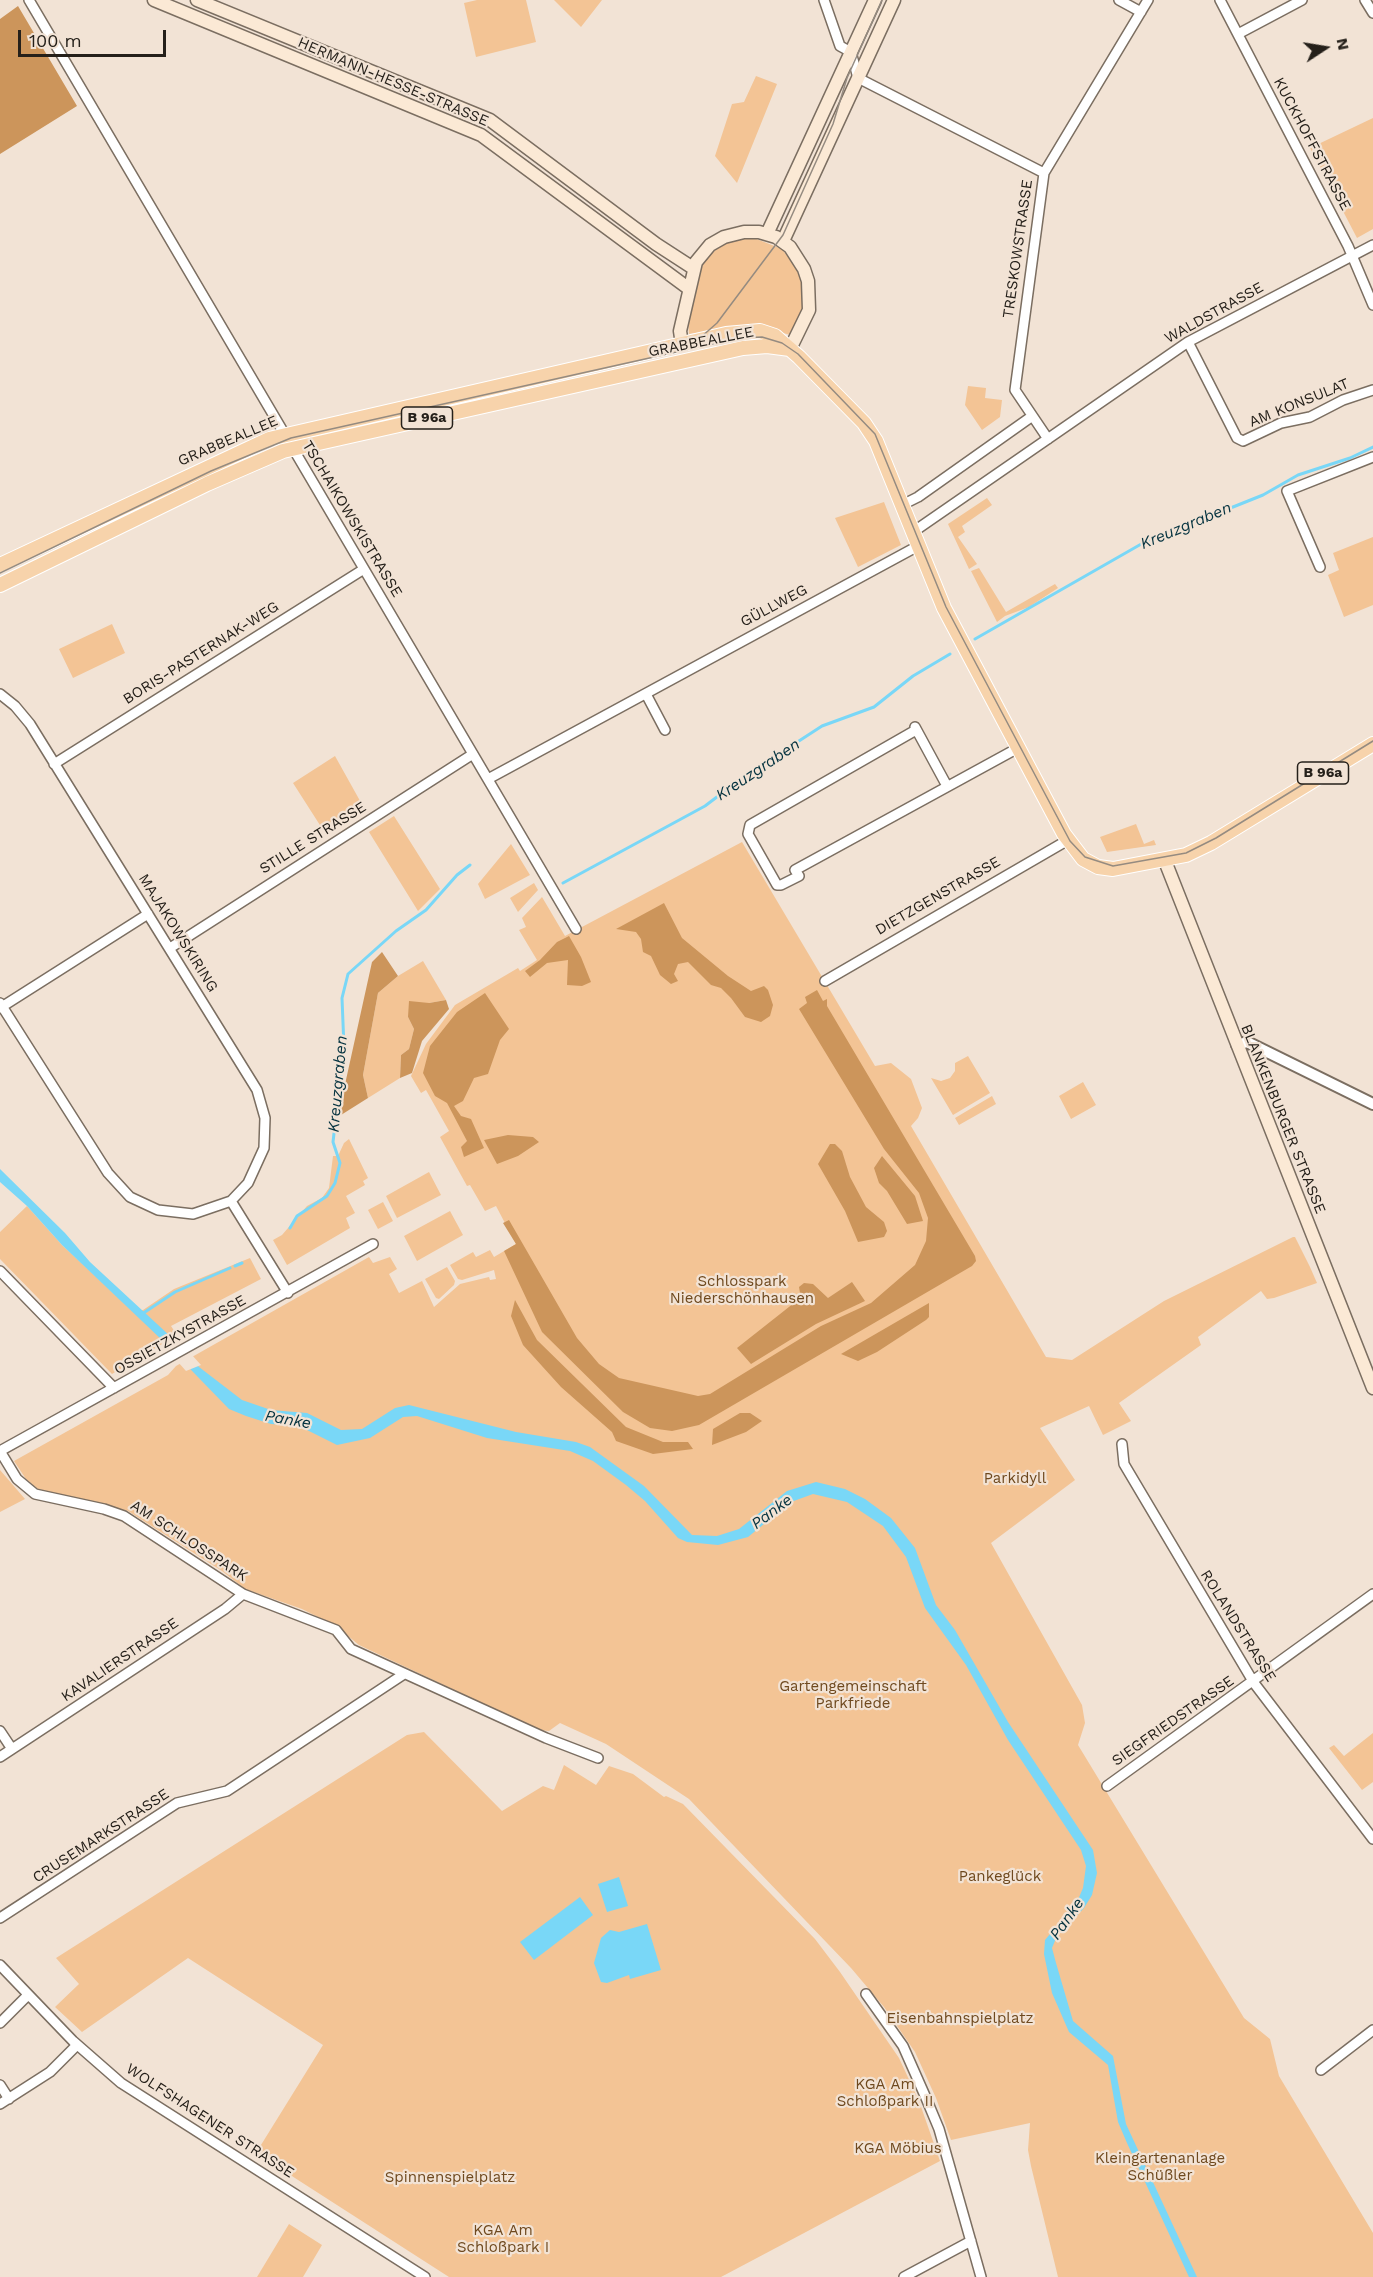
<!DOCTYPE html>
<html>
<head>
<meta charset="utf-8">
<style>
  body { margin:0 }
  #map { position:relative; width:1373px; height:2277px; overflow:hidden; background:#f2e3d5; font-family:"Work Sans",sans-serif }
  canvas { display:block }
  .north { position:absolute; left:1295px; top:18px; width:60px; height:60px; -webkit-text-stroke:4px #f2e3d5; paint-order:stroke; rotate:78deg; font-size:16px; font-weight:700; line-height:24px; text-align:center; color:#25201a }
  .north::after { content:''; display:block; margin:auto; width:21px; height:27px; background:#25201a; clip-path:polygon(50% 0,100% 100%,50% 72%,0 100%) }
  .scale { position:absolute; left:18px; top:30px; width:148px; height:27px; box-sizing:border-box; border:3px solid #25201a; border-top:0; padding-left:8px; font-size:18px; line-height:21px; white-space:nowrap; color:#25201a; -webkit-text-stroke:4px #f2e3d5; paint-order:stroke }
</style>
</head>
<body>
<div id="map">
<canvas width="1373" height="2277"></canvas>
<div class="north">N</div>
<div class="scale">100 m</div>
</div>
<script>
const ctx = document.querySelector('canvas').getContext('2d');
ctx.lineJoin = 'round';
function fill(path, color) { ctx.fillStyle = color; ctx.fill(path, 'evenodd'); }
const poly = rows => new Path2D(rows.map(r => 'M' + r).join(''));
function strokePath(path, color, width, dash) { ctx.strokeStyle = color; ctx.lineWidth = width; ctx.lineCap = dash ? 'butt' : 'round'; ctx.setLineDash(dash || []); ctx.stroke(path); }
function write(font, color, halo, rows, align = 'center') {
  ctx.font = font + ' "Work Sans",sans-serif'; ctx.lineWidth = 4.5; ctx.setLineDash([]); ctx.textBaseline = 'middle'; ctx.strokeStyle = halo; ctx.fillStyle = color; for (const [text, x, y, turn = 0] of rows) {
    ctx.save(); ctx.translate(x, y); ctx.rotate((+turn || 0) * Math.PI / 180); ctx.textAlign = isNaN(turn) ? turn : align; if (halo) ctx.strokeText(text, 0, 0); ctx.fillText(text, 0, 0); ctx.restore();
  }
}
const green = poly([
  [477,0,526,0,536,42,476,57,464,3],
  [554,0,602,0,581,27],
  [756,76,777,84,737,183,715,156,732,104,744,102],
  [1373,118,1373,229,1357,238,1310,148],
  [754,238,782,249,803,277,805,310,791,335,750,325,689,334,688,321,700,271,706,259,721,245,733,240],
  [968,386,986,388,985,398,1002,400,1000,417,982,430,965,405],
  [987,498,992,505,962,526,965,532,958,537,977,564,969,569,948,524],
  [884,502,901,545,858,567,835,518],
  [1373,537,1373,605,1344,617,1328,575,1339,570,1333,553],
  [979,568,1006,612,1055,584,1058,588,1029,607,1005,616,997,622,971,571],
  [112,624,125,653,73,678,59,649],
  [335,756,364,808,325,833,293,783],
  [394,816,440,889,418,911,369,832],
  [1136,824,1144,844,1154,840,1156,845,1107,852,1100,837],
  [742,842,875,1066,891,1063,911,1079,922,1108,918,1118,911,1126,1046,1357,1072,1360,1164,1301,1293,1237,1295,1237,1310,1267,1317,1283,1274,1298,1267,1299,1261,1291,1198,1337,1201,1345,1119,1403,1131,1421,1103,1435,1089,1406,1040,1428,1075,1480,991,1543,1082,1705,1085,1723,1078,1745,1244,2018,1270,2039,1279,2076,1373,2233,1373,2277,1058,2277,1031,2166,1028,2150,1030,2123,951,2140,936,2098,915,2052,884,2007,851,1968,689,1799,606,1744,560,1723,549,1731,539,1730,359,1645,336,1626,302,1609,245,1589,222,1571,128,1511,39,1490,26,1479,14,1461,168,1375,176,1366,369,1257,373,1263,390,1257,397,1269,389,1274,399,1293,422,1281,434,1307,460,1284,489,1277,490,1280,496,1279,494,1270,462,1280,458,1279,450,1265,473,1252,476,1257,490,1250,494,1257,516,1244,496,1206,485,1211,470,1185,467,1186,440,1137,449,1131,426,1090,421,1093,411,1076,426,1044,455,1005,518,968,520,971,537,960,519,930,526,927,522,918,542,897,565,936],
  [511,844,530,875,485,899,478,884],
  [534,883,538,890,518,912,510,898],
  [423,961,446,1000,429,1003,408,1017,414,1029,409,1049,401,1055,400,1078,368,1098,363,1075,378,993,398,976],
  [968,1056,990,1093,953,1115,931,1078,941,1081,950,1078,955,1071,955,1063],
  [1083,1082,1096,1105,1071,1119,1059,1096],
  [992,1096,996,1104,959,1125,955,1118],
  [349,1139,368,1178,363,1181,365,1185,346,1196,355,1213,346,1218,350,1228,287,1265,273,1240,282,1235,307,1206,322,1198,329,1188,333,1156,338,1156,344,1143],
  [429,1172,441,1195,397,1218,386,1196],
  [383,1202,393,1221,378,1229,368,1210],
  [27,1206,62,1245,133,1311,143,1310,174,1289,250,1258,261,1279,171,1326,177,1335,112,1374,0,1259,0,1232],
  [450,1211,463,1235,417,1261,404,1236],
  [447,1267,455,1281,454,1285,439,1299,436,1298,425,1279],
  [0,1470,25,1499,0,1512],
  [424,1732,502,1811,543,1786,554,1790,564,1765,596,1785,609,1766,633,1774,664,1797,666,1796,683,1804,815,1939,840,1972,899,2058,919,2101,940,2161,721,2277,449,2277,256,2153,323,2045,188,1958,82,2032,55,2007,79,1984,56,1958,407,1735],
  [1373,1733,1373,1782,1362,1790,1329,1748,1334,1745,1344,1756],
  [289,2224,322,2245,303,2277,257,2277]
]);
const forest = poly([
  [18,6,77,106,0,154,0,19],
  [664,903,682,938,728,976,751,991,764,986,768,990,773,1005,770,1016,761,1022,745,1017,731,998,721,988,711,985,688,962,678,964,674,974,678,981,671,984,660,975,651,956,643,952,641,939,636,932,616,929],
  [569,936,581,957,591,982,582,986,567,985,568,960,547,963,530,977,525,971,540,960,557,942],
  [382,952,398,976,378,993,363,1075,368,1098,341,1115,342,1098,372,962],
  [817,990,823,1001,827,999,827,1006,975,1256,976,1261,972,1266,699,1425,672,1431,650,1428,623,1412,542,1332,504,1251,516,1244,503,1223,509,1220,577,1338,599,1364,619,1378,698,1396,710,1394,821,1326,871,1303,915,1265,926,1241,928,1218,919,1193,884,1149,799,1009,807,1003,805,997],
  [485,993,509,1029,500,1040,488,1074,474,1078,463,1101,454,1106,461,1116,471,1119,484,1148,464,1157,461,1147,467,1141,447,1103,435,1096,423,1073,430,1046,457,1012],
  [446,1000,449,1009,422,1041,412,1073,400,1078,401,1055,409,1049,414,1029,408,1017,409,1001,429,1003],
  [508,1135,533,1137,539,1142,518,1156,497,1164,484,1140],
  [830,1144,835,1144,842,1151,850,1177,866,1207,884,1222,887,1231,884,1237,858,1242,845,1211,818,1164],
  [882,1156,915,1196,923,1221,907,1224,887,1191,879,1183,874,1168],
  [852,1282,865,1301,816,1324,751,1364,737,1348,794,1303,800,1293,799,1287,804,1283,813,1284,828,1298],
  [515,1300,537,1340,626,1427,663,1442,688,1442,693,1449,653,1454,616,1441,612,1432,561,1387,523,1345,511,1316],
  [929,1303,929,1317,926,1320,877,1352,858,1361,841,1354],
  [740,1413,750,1413,762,1421,746,1432,712,1445,713,1429]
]);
const water = poly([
  [0,1169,65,1233,90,1262,170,1336,199,1367,242,1400,271,1410,307,1413,341,1430,362,1429,395,1408,409,1405,516,1432,576,1442,590,1447,644,1486,692,1535,717,1536,739,1529,787,1491,816,1482,845,1489,865,1499,891,1518,915,1548,936,1605,955,1630,1008,1722,1093,1850,1097,1873,1092,1895,1084,1908,1057,1936,1052,1948,1056,1963,1073,2021,1113,2056,1126,2124,1197,2277,1189,2277,1127,2143,1118,2122,1108,2065,1069,2032,1052,1993,1044,1954,1045,1940,1077,1902,1083,1888,1086,1866,1081,1850,1008,1740,966,1665,925,1608,906,1557,883,1526,847,1502,813,1494,791,1502,748,1537,718,1545,687,1542,678,1538,645,1501,626,1485,593,1461,570,1451,487,1438,417,1416,403,1417,370,1438,337,1445,299,1426,271,1424,246,1416,229,1409,163,1341,62,1245,27,1206,0,1182],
  [619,1877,628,1906,607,1912,598,1884],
  [580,1897,593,1915,534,1960,520,1942],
  [647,1924,661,1970,630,1979,629,1975,607,1983,601,1982,594,1963,601,1938,610,1930,619,1932]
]);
const pier = poly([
  [172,1333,201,1365,186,1371,161,1343]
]);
const stream = poly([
  [975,639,1143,543,1263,495,1298,475,1350,458,1373,447],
  [563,883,705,806,742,778,822,726,874,707,913,676,950,654],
  [290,1228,297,1216,327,1196,335,1183,340,1163,333,1142,344,1048,342,998,348,974,396,931,426,910,457,875,470,865],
  [235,1266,242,1263],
  [142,1314,175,1292,230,1268]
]);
const minor = poly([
  [29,0,576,929],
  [824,0,840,46,851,52,858,78,1044,173],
  [1119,0,1141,12],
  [1220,0,1348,246,1373,305],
  [1365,0,1373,13],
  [1238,34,1302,0],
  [1188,342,1237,438,1243,441,1281,423,1310,417,1343,400,1373,390],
  [1048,439,1015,390,1044,173,1148,0],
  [902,505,918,497,1031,417],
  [913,532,1188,342,1373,245],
  [1320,567,1287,491,1373,457],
  [0,694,15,706,30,724,257,1090,265,1118,264,1148,248,1183,231,1201,193,1214,158,1210,130,1197,108,1173,0,1003],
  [646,694,665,730],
  [915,727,947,786],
  [916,730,750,825,748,834,777,885,781,885,799,876,795,870,1018,748],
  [54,764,364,569],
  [488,779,918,546],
  [170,948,473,754],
  [825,981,1068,840],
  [0,1008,148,914],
  [231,1201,288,1293],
  [0,1271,114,1388],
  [1122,1444,1124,1464,1254,1683,1373,1839],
  [0,1451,17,1479,35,1494,104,1509,124,1516,243,1594,336,1630,351,1649,546,1738,598,1758],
  [0,1451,373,1244],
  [0,1731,12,1749],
  [0,1757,225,1609,243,1594],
  [1107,1786,1373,1594],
  [0,1918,177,1803,227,1791,404,1674],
  [0,1965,73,2041,121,2083,425,2277],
  [866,1994,903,2046,926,2098,939,2129,981,2277],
  [0,2023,27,1996],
  [1321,2070,1373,2030],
  [0,2085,9,2099],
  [0,2104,50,2072,77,2045],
  [904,2277,971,2241]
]);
const tertiary = poly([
  [1237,1045,1247,1042,1373,1104]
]);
const secondary = poly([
  [154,0,481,135,688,288],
  [197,0,490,120,656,244,693,268],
  [767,234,875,0],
  [783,241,894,0],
  [682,344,680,331,696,262,710,245,724,237,744,232,759,232,776,237,790,247,804,269,808,281,809,310,790,349],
  [1165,861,1373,1388]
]);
const primary = poly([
  [0,565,269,439,726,334,760,331,775,336,799,357,864,423,876,441,944,608,1064,834,1083,859,1098,867,1113,869,1186,855,1211,843,1373,744],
  [0,585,207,484,283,451,743,348,767,346,790,349]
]);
const tram = poly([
  [692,345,717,323,783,235,833,124,847,78,882,0],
  [0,573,211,471,291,438,739,338,762,337,782,343,798,354,875,434,946,607,1070,841,1085,857,1113,866,1186,853,1216,838,1373,741]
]);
const shields = [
  [427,418,51],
  [1323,773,51]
];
const shieldNames = [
  ["B 96a",427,418],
  ["B 96a",1323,773]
];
const streetNames = [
  ["HERMANN-HESSE-STRASSE",393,82,23],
  ["KUCKHOFFSTRASSE",1312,144,62],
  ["TRESKOWSTRASSE",1018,249,-82],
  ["WALDSTRASSE",1214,313,-29],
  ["GRABBEALLEE",701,342,-11],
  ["AM KONSULAT",1299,403,-22],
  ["GRABBEALLEE",228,441,-23],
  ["TSCHAIKOWSKISTRASSE",352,519,59],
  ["GÜLLWEG",774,606,-28],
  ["BORIS-PASTERNAK-WEG",201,653,-32],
  ["STILLE STRASSE",313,838,-32],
  ["DIETZGENSTRASSE",938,896,-30],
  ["MAJAKOWSKIRING",178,933,58],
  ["BLANKENBURGER STRASSE",1283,1119,68],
  ["OSSIETZKYSTRASSE",180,1335,-29],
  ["AM SCHLOSSPARK",189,1541,33],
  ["ROLANDSTRASSE",1238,1626,58],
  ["KAVALIERSTRASSE",120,1660,-34],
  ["SIEGFRIEDSTRASSE",1173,1721,-35],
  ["CRUSEMARKSTRASSE",101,1836,-33],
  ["WOLFSHAGENER STRASSE",210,2121,33]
];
const parkNames = [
  ["Schlosspark",742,1282],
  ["Niederschönhausen",742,1299],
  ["Parkidyll",1015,1479],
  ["Gartengemeinschaft",853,1687],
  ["Parkfriede",853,1704],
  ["Pankeglück",1000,1877],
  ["Eisenbahnspielplatz",960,2019],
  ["KGA Am",885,2085],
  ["Schloßpark II",885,2102],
  ["KGA Möbius",898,2149],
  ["Kleingartenanlage",1160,2159],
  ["Schüßler",1160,2176],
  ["Spinnenspielplatz",450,2178],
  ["KGA Am",503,2231],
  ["Schloßpark I",503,2248]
];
const waterNames = [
  ["Kreuzgraben",1186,526,-23],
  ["Kreuzgraben",758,770,-34],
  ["Kreuzgraben",338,1084,-85],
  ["Panke",288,1420,10],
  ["Panke",772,1512,-37],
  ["Panke",1067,1919,-55]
];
fill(green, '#f3c495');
fill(forest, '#cc955b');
fill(water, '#79d7f7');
fill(pier, '#f2e3d5');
strokePath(stream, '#79d7f7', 3);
strokePath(minor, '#7b6e61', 12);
strokePath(tertiary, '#7b6e61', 14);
strokePath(secondary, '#7b6e61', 15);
strokePath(primary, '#fff', 16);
strokePath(minor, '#fff', 9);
strokePath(tertiary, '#fff', 10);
strokePath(secondary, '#fbe9d5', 12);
strokePath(primary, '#f7d3ab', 14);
strokePath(tram, '#958b80', 1.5);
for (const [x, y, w] of shields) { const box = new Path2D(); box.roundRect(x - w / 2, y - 11, w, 22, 4.5); ctx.fillStyle = '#f2e3d5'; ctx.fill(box); strokePath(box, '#25201a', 1.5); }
write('bold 14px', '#25201a', null, shieldNames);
write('15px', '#25201a', '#f2e3d5', streetNames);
write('15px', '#6f491e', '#f2e3d5', parkNames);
write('italic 16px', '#04323f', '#f2e3d5', waterNames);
</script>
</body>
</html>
